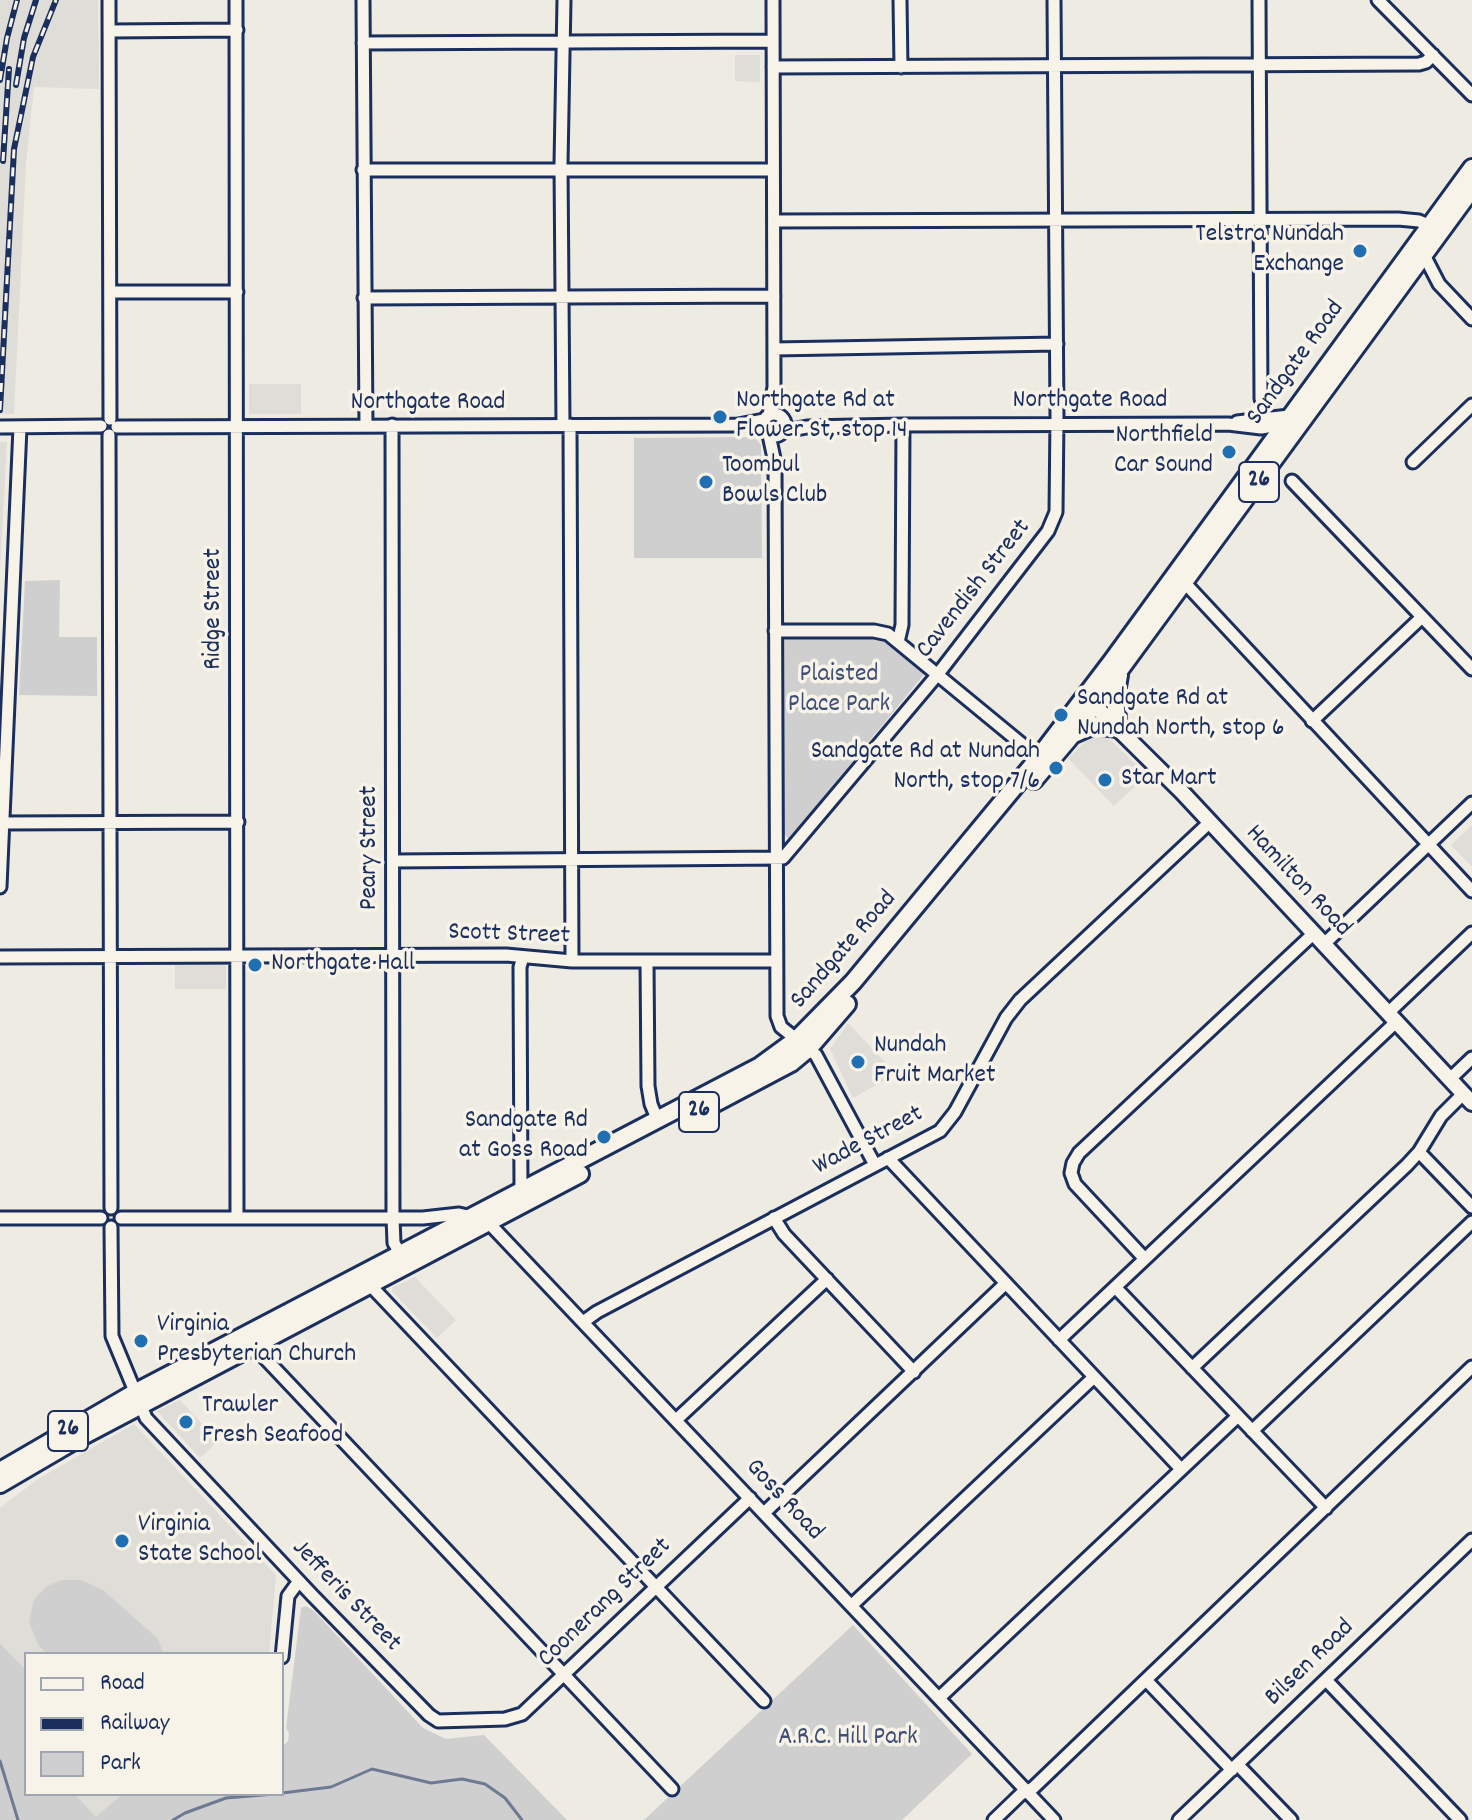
<!DOCTYPE html>
<html>
<head>
<meta charset="utf-8">
<style>
  body { margin:0 }
  #map { position:relative; width:1472px; height:1820px; overflow:hidden; background:#eeebe2; font-family:Dekko,sans-serif }
  canvas { display:block }
  .legend { position:absolute; left:24px; top:1652px; width:260px; height:144px; box-sizing:border-box; background:#f7f3e8; border:2px solid #9fa5b1; margin:0; padding:10px 14px; list-style:none; font-size:24px; color:#1b2f5e }
  .legend li { display:flex; align-items:center; gap:16px; height:40px }
  .legend b { width:40px; border:2px solid #9fa5b1 }
</style>
</head>
<body>
<div id="map">
<canvas width="1472" height="1820"></canvas>
<ul class="legend">
<li><b style="height:10px;background:#f7f3e8"></b>Road</li>
<li><b style="height:10px;background:#1b2f5e"></b>Railway</li>
<li><b style="height:22px;background:#cfcfcf"></b>Park</li>
</ul>
</div>
<script>
const ctx = document.querySelector('canvas').getContext('2d');
ctx.lineJoin = 'round';
function fill(path, color) { ctx.fillStyle = color; ctx.fill(path, 'evenodd'); }
const poly = rows => new Path2D(rows.map(r => 'M' + r).join(''));
function strokePath(path, color, width, dash) { ctx.strokeStyle = color; ctx.lineWidth = width; ctx.lineCap = dash ? 'butt' : 'round'; ctx.setLineDash(dash || []); ctx.stroke(path); }
function write(font, color, halo, rows, align = 'center') {
  ctx.font = font + ' Dekko,sans-serif'; ctx.lineWidth = 7; ctx.setLineDash([]); ctx.textBaseline = 'middle'; ctx.strokeStyle = halo; ctx.fillStyle = color; for (const [text, x, y, turn = 0] of rows) {
    ctx.save(); ctx.translate(x, y); ctx.rotate((+turn || 0) * Math.PI / 180); ctx.textAlign = isNaN(turn) ? turn : align; if (halo) ctx.strokeText(text, 0, 0); ctx.fillText(text, 0, 0); ctx.restore();
  }
}
const built = poly([
  [0,0,98,0,99,89,34,87,26,163,14,414,0,414],
  [735,55,760,55,760,82,735,81],
  [249,384,301,384,301,414,249,414],
  [0,442,7,442,0,571],
  [1093,734,1106,736,1147,775,1114,806,1068,758],
  [1472,825,1472,867,1451,845],
  [175,963,226,963,226,989,175,989],
  [848,1023,896,1074,853,1098,830,1049],
  [415,1277,456,1320,437,1338,392,1291,393,1287],
  [180,1400,218,1441,200,1458,157,1411],
  [134,1424,276,1575,269,1654,26,1654,26,1670,0,1643,0,1508,38,1479],
  [75,1794,122,1794,96,1817]
]);
const green = poly([
  [754,437,761,445,762,558,634,558,634,438],
  [60,580,59,637,97,637,97,696,19,695,25,581],
  [883,635,926,672,789,839,784,834,783,636],
  [62,1580,81,1580,103,1590,157,1638,164,1654,47,1654,39,1646,29,1622,34,1600,47,1586],
  [306,1606,314,1611,423,1728,446,1739,484,1735,567,1820,0,1820,0,1643,26,1670,26,1794,75,1794,96,1817,122,1794,282,1794,282,1747,288,1741,289,1733,286,1728,301,1608],
  [853,1625,972,1754,902,1820,644,1820]
]);
const stream = poly([
  [0,1761,18,1820],
  [282,1793,331,1787,372,1769,431,1783,462,1779,485,1784,505,1798,522,1820],
  [173,1820,185,1813,226,1798,275,1794]
]);
const minor = poly([
  [109,0,110,419],
  [236,0,237,1217],
  [363,0,366,426],
  [900,0,901,67],
  [1259,0,1261,399],
  [1378,0,1472,95],
  [110,31,237,30],
  [363,43,773,41],
  [773,67,1419,64,1426,62,1433,55],
  [363,170,773,170],
  [774,221,1398,219,1419,221,1433,227],
  [1424,255,1439,284,1472,319],
  [110,292,237,292],
  [364,298,774,296],
  [774,349,1057,344],
  '763 425a11 11 0 1 1 22 0a11 11 0 1 1-22 0Z',
  [769,415,774,387,773,0],
  [1237,422,1289,416],
  [392,425,393,1218,394,1243,403,1258],
  [563,425,561,164,564,0],
  [570,425,572,961],
  [0,427,101,426],
  [117,427,738,425,764,420],
  [784,431,807,427,903,425,1228,424,1261,428,1286,424],
  [109,435,111,1208],
  [769,435,775,463,777,1016,781,1027,816,1055,875,1165],
  [1413,462,1472,405],
  [1292,481,1472,669],
  [1184,582,1472,891],
  [775,631,874,631,888,634,1029,750],
  [898,642,902,625,903,425],
  [1312,721,1422,617],
  [3,823,238,822],
  [393,861,783,858,938,674,1048,531,1056,512,1057,417,1054,0],
  [0,887,20,427],
  [1323,945,1472,803],
  [0,957,506,955,572,961,776,961],
  [647,961,648,1086,651,1104,658,1121],
  [1388,1013,1472,933],
  [1450,1079,1472,1058],
  [1419,1152,1472,1207],
  [888,1158,1181,1469],
  [521,1192,520,967,523,957],
  [0,1218,101,1218],
  [121,1218,423,1218,459,1214,472,1217],
  [774,1218,784,1234,914,1372],
  [486,1220,1054,1820],
  [111,1227,112,1336,146,1418,312,1595,429,1715,438,1721,505,1719,522,1714,750,1498],
  [1145,1259,1075,1184,1071,1173,1073,1163,1079,1153,1313,934],
  [371,1286,764,1701],
  [1116,1288,1326,1508],
  [583,1322,597,1312,940,1131,955,1112,1006,1018,1020,1000,1210,822],
  [1059,1340,1396,1022],
  [252,1341,262,1355,672,1789],
  [1192,1368,1407,1165,1419,1152,1441,1116,1463,1094],
  [676,1420,827,1279],
  [1252,1431,1472,1222],
  [764,1513,1006,1283],
  [852,1605,1094,1377],
  [282,1657,288,1596,299,1581],
  [1146,1680,1232,1770],
  [1326,1680,1460,1820],
  [939,1698,1238,1416],
  [1238,1765,1291,1820],
  [994,1820,1021,1794,1033,1788,1472,1367],
  [1179,1820,1472,1540]
]);
const major = poly([
  [1088,699,1182,792,1472,1103]
]);
const highway = poly([
  [1074,734,1094,725,1118,728,1115,699,1119,675],
  [1034,780,1072,735,1472,189],
  [704,1109,791,1063,809,1048,847,1004],
  [0,1471,136,1392,760,1066,797,1039,853,982,1036,761,1112,661,1472,168],
  [0,1484,77,1439,580,1174]
]);
const rail = poly([
  [0,80,7,38,17,0],
  [16,85,24,38,36,0],
  [3,161,9,69],
  [0,410,14,149,33,57,56,0]
]);
const markers = [
  [1360,251,8,"#1f6fb2"],
  [720,417,8,"#1f6fb2"],
  [1229,452,8,"#1f6fb2"],
  [706,482,8,"#1f6fb2"],
  [1061,715,8,"#1f6fb2"],
  [1056,768,8,"#1f6fb2"],
  [1105,780,8,"#1f6fb2"],
  [255,965,8,"#1f6fb2"],
  [858,1062,8,"#1f6fb2"],
  [604,1137,8,"#1f6fb2"],
  [141,1341,8,"#1f6fb2"],
  [186,1422,8,"#1f6fb2"],
  [122,1541,8,"#1f6fb2"]
];
const shields = [
  [1259,482,40],
  [699,1112,40],
  [68,1431,40]
];
const shieldNames = [
  ["26",1259,482],
  ["26",699,1112],
  ["26",68,1431]
];
const poiNames = [
  ["Telstra Nundah",1344,236,"right"],
  ["Exchange",1344,266,"right"],
  ["Northgate Rd at",736,402],
  ["Flower St, stop 14",736,432],
  ["Northfield",1213,437,"right"],
  ["Car Sound",1213,467,"right"],
  ["Toombul",722,467],
  ["Bowls Club",722,497],
  ["Sandgate Rd at",1077,700],
  ["Nundah North, stop 6",1077,730],
  ["Sandgate Rd at Nundah",1040,753,"right"],
  ["North, stop 7/6",1040,783,"right"],
  ["Star Mart",1121,780],
  ["Northgate Hall",271,965],
  ["Nundah",874,1047],
  ["Fruit Market",874,1077],
  ["Sandgate Rd",588,1122,"right"],
  ["at Goss Road",588,1152,"right"],
  ["Virginia",157,1326],
  ["Presbyterian Church",157,1356],
  ["Trawler",202,1407],
  ["Fresh Seafood",202,1437],
  ["Virginia",138,1526],
  ["State School",138,1556]
];
const streetNames = [
  ["Sandgate Road",1297,364,-54],
  ["Northgate Road",1090,402],
  ["Northgate Road",428,404],
  ["Cavendish Street",975,590,-52],
  ["Ridge Street",215,609,-90],
  ["Peary Street",371,848,-90],
  ["Hamilton Road",1297,882,47],
  ["Scott Street",509,936,2],
  ["Sandgate Road",845,951,-49],
  ["Wade Street",869,1142,-28],
  ["Goss Road",783,1501,47],
  ["Jefferis Street",345,1597,46],
  ["Coonerang Street",606,1604,-44],
  ["Bilsen Road",1311,1664,-44]
];
const parkNames = [
  ["Plaisted",839,676],
  ["Place Park",839,706],
  ["A.R.C. Hill Park",848,1739]
];
fill(built, '#deddd8');
fill(green, '#cfcfcf');
strokePath(stream, '#6e7992', 3);
strokePath(minor, '#1b2f5e', 17);
strokePath(major, '#1b2f5e', 20);
strokePath(highway, '#1b2f5e', 22);
strokePath(minor, '#f7f3e8', 11);
strokePath(major, '#f7f3e8', 14);
strokePath(highway, '#f7f3e8', 16);
strokePath(rail, '#1b2f5e', 6);
strokePath(rail, '#f7f3e8', 3, [9]);
for (const [x, y, r, color] of markers) { const dot = new Path2D(); dot.arc(x, y, r, 0, 2 * Math.PI); ctx.fillStyle = color; ctx.fill(dot); strokePath(dot, '#f7f3e8', 3); }
for (const [x, y, w] of shields) { const box = new Path2D(); box.roundRect(x - w / 2, y - 20, w, 40, 6); ctx.fillStyle = '#f7f3e8'; ctx.fill(box); strokePath(box, '#1b2f5e', 2); }
write('bold 24px', '#1b2f5e', null, shieldNames);
write('26px', '#1b2f5e', '#f7f3e8', poiNames, 'left');
write('26px', '#1b2f5e', '#f7f3e8', streetNames);
write('26px', '#3f4f75', '#f7f3e8', parkNames);
</script>
</body>
</html>
